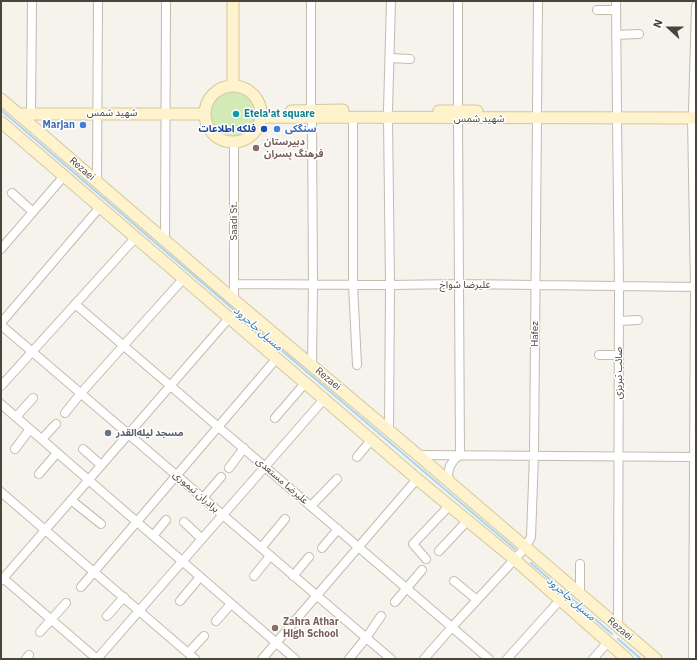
<!DOCTYPE html>
<html>
<head>
<meta charset="utf-8">
<style>
  body { margin:0 }
  #map { position:relative; width:697px; height:660px; overflow:hidden; background:#f6f3ec; font-family:"IBM Plex Sans",sans-serif }
  canvas { display:block }
  .frame { position:absolute; inset:0; border:2px solid #4b4439; pointer-events:none }
  .north { position:absolute; left:649px; top:8px; width:40px; height:40px; -webkit-text-stroke:3px #fff; paint-order:stroke; rotate:291deg; font-size:11px; font-weight:700; line-height:16px; text-align:center; color:#4b4439 }
  .north::after { content:''; display:block; margin:auto; width:14px; height:18px; background:#4b4439; clip-path:polygon(50% 0,100% 100%,50% 72%,0 100%) }
</style>
</head>
<body>
<div id="map">
<canvas width="697" height="660"></canvas>
<div class="frame"></div>
<div class="north">N</div>
</div>
<script>
const ctx = document.querySelector('canvas').getContext('2d');
ctx.lineJoin = 'round';
function fill(path, color) { ctx.fillStyle = color; ctx.fill(path, 'evenodd'); }
const poly = rows => new Path2D(rows.map(r => 'M' + r).join(''));
function strokePath(path, color, width, dash) { ctx.strokeStyle = color; ctx.lineWidth = width; ctx.lineCap = dash ? 'butt' : 'round'; ctx.setLineDash(dash || []); ctx.stroke(path); }
function write(font, color, halo, rows, align = 'center') {
  ctx.font = font + ' "IBM Plex Sans","Noto Sans Arabic",sans-serif'; ctx.lineWidth = 3; ctx.setLineDash([]); ctx.textBaseline = 'middle'; ctx.strokeStyle = halo; ctx.fillStyle = color; for (const [text, x, y, turn = 0] of rows) {
    ctx.save(); ctx.translate(x, y); ctx.rotate((+turn || 0) * Math.PI / 180); ctx.textAlign = isNaN(turn) ? turn : align; if (halo) ctx.strokeText(text, 0, 0); ctx.fillText(text, 0, 0); ctx.restore();
  }
}
const green = poly([
  '211 113a23 23 0 1 1 46 0a23 23 0 1 1-46 0Z'
]);
const stream = poly([
  [1,110,186,269,515,549],
  [531,563,612,634],
  [618,639,641,659]
]);
const minor = poly([
  [311,1,311,110],
  [458,1,458,111],
  [616,1,617,112],
  [597,10,616,10],
  [616,35,639,34],
  [390,58,410,59],
  [388,110,391,1],
  [537,111,538,1],
  [693,112,696,6],
  [31,114,32,1],
  [353,118,353,284,357,365],
  [388,118,390,285,389,431],
  [692,118,695,287,693,659],
  [617,119,619,287,618,627],
  [234,142,234,300],
  [97,182,98,1],
  [12,193,33,212],
  [165,240,166,1],
  [1,249,64,176],
  [234,284,390,285,459,284,696,287],
  [75,304,489,659],
  [619,321,638,320],
  [1,323,100,207],
  [1,325,391,659],
  [599,355,619,355],
  [312,365,313,285,312,118],
  [1,386,136,237],
  [1,404,295,659],
  [65,413,81,393,184,278],
  [16,417,33,398],
  [275,418,306,382],
  [42,439,56,424],
  [15,449,30,429],
  [83,449,101,465],
  [418,455,696,457],
  [357,457,372,439],
  [229,468,244,448],
  [39,474,57,453],
  [449,482,448,474,450,466,454,460,460,455,458,119],
  [1,492,195,659],
  [203,498,221,477],
  [71,500,101,524],
  [311,506,337,479],
  [184,522,202,539],
  [153,536,166,520],
  [261,548,285,519],
  [322,548,338,529],
  [439,551,468,520],
  [426,559,413,544,450,505],
  [254,576,270,556],
  [293,576,309,557],
  [3,578,97,659,325,398],
  [1,581,230,317],
  [454,581,477,600],
  [81,587,277,358],
  [580,594,580,564],
  [180,601,200,577],
  [395,602,422,570],
  [107,616,124,597],
  [216,621,231,604],
  [40,632,66,603],
  [188,653,204,636],
  [26,659,29,655],
  [262,659,417,479],
  [349,659,366,638,381,616],
  [424,659,452,627,525,548,531,537,534,455,537,119],
  [507,659,560,600],
  [593,659,608,642]
]);
const secondary = poly([
  [233,85,233,1],
  '205 114a28 28 0 1 1 56 0a28 28 0 1 1-56 0Z',
  [1,99,234,300,418,455,656,659],
  [291,111,343,110],
  [439,111,477,111],
  [19,114,205,114],
  [261,117,696,118],
  [1,122,417,479,514,559,627,659]
]);
const markers = [
  [236,114,4,"#0f9aa8"],
  [83,125,4,"#3f7fe0"],
  [264,129,4,"#1a4fb4"],
  [277,129,4,"#3f7fe0"],
  [256,148,4,"#8d6e63"],
  [108,433,4,"#6b7280"],
  [275,628,4,"#8d6e63"]
];
const streetNames = [
  ["شهید شمس",112,113],
  ["شهید شمس",479,119],
  ["Rezaei",82,169,41],
  ["Saadi St.",234,221,-90],
  ["علیرضا شواخ",465,285],
  ["Hafez",535,334,-90],
  ["صائب تبریزی",619,373,-90],
  ["Rezaei",328,379,40],
  ["علیرضا مستعدی",282,481,41],
  ["برادران تیموری",196,492,41],
  ["Rezaei",620,629,40]
];
const cultureNames = [
  ["Etela'at square",244,114]
];
const shopNames = [
  ["Marjan",75,125],
  ["سنگکی",285,129,"left"]
];
const transitNames = [
  ["فلکه اطلاعات",256,129]
];
const educationNames = [
  ["دبیرستان",264,142],
  ["فرهنگ پسران",264,154],
  ["Zahra Athar",283,622],
  ["High School",283,634]
];
const worshipNames = [
  ["مسجد لیله‌القدر",116,433]
];
const waterNames = [
  ["مسیل جاجرود",258,329,41],
  ["مسیل جاجرود",571,599,41]
];
fill(green, '#d2eab5');
strokePath(stream, '#a9d4f2', 2);
strokePath(minor, '#c2bbae', 10);
strokePath(secondary, '#d6c79b', 13);
strokePath(minor, '#fff', 8);
strokePath(secondary, '#fff3cd', 11);
for (const [x, y, r, color] of markers) { const dot = new Path2D(); dot.arc(x, y, r, 0, 2 * Math.PI); ctx.fillStyle = color; ctx.fill(dot); strokePath(dot, '#fff', 1.5); }
write('10px', '#4b4439', '#fff', streetNames);
write('bold 10px', '#0d838f', '#fff', cultureNames, 'left');
write('bold 10px', '#366cbe', '#fff', shopNames, 'right');
write('bold 10px', '#164399', '#fff', transitNames, 'right');
write('bold 10px', '#785e54', '#fff', educationNames, 'left');
write('bold 10px', '#5b616d', '#fff', worshipNames, 'left');
write('italic 11px', '#2e7ab2', '#fff', waterNames);
</script>
</body>
</html>
